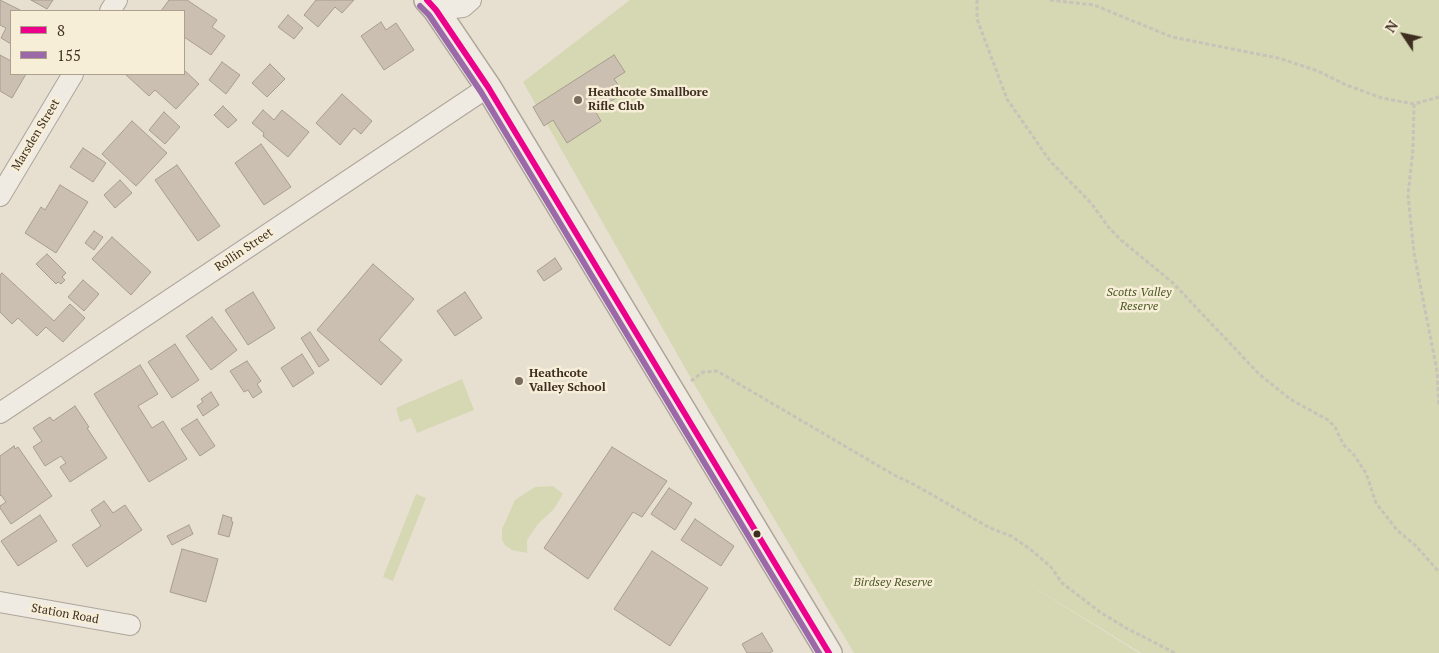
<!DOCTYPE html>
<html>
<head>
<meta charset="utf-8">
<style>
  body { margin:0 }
  #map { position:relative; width:1439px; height:653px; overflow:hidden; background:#e7e0d1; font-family:"PT Serif",serif }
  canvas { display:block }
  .legend { position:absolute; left:10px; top:10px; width:175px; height:65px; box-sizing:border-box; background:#f7eed8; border:1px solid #ada18e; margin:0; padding:6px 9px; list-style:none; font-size:15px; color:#3d2e20 }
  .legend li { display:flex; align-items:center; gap:10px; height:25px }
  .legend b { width:25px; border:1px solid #ada18e }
  .north { position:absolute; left:1379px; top:10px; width:50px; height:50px; -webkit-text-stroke:4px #f7eed8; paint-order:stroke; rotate:304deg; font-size:14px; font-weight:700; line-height:20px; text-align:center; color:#3d2e20 }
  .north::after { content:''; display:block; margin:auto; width:18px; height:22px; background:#3d2e20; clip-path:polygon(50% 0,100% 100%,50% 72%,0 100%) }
</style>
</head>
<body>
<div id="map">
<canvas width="1439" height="653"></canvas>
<ul class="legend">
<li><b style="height:6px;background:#ec008c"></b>8</li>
<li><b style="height:6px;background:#9c69a8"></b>155</li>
</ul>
<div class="north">N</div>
</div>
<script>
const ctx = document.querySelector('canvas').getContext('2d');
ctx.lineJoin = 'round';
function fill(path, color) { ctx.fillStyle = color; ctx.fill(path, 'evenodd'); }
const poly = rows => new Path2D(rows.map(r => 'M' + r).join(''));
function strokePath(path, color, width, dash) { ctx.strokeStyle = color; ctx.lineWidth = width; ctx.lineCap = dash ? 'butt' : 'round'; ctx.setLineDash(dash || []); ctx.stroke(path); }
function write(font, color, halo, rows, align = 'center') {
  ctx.font = font + ' "PT Serif",serif'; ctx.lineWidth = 5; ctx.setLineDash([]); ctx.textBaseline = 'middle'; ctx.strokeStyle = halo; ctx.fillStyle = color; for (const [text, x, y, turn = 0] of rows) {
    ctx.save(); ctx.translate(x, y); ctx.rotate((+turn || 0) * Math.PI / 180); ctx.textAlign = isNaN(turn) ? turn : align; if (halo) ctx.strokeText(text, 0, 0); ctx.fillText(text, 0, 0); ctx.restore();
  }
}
const green = poly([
  [630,0,1439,0,1439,653,1141,653,996,564,1139,653,854,653,697,389,523,82],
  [462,379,474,410,417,433,411,418,400,422,396,408],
  [553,486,563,494,554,509,538,524,527,540,527,553,512,550,505,545,502,540,502,529,515,500,535,487],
  [416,494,426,498,393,581,383,577]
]);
const building = poly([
  [0,0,22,11,11,11,11,44,1,38,6,28,0,25,0,0],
  [31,0,53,0,47,9,31,0],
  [169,0,187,0,217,20,212,27,225,36,211,55,184,37,184,11,161,11,169,0],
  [316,0,354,0,342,13,335,7,318,27,304,15,316,0],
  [288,15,303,28,294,39,278,27,288,15],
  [381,22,386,30,396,23,414,50,384,70,361,36,381,22],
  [0,55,11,61,11,74,26,74,12,98,0,91,0,55],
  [614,55,625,72,614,79,624,93,595,111,601,121,567,143,553,120,544,126,533,107,614,55],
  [222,62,240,75,226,94,209,80,222,62],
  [270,64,285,79,267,97,252,83,270,64],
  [184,70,199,84,176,109,155,90,149,96,125,74,184,74,184,70],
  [342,94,372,121,361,134,354,128,340,145,316,123,342,94],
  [223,106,237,120,228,128,214,115,223,106],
  [263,110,274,120,282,110,309,132,288,157,263,136,264,133,252,123,263,110],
  [164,112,180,127,165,144,149,130,164,112],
  [132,121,167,153,136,186,102,154,132,121],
  [261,144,291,187,264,205,235,163,261,144],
  [83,148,106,163,93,182,70,167,83,148],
  [177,165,220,226,198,241,155,180,177,165],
  [120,180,132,193,115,208,104,195,120,180],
  [60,185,88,202,56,253,25,233,41,207,45,210,60,185],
  [94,231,103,237,94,250,85,243,94,231],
  [112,237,151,272,131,295,92,259,112,237],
  [47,254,66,273,62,277,65,280,61,284,58,282,56,284,36,264,47,254],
  [555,258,562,269,544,281,537,271,555,258],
  [373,264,414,299,379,340,402,360,381,385,317,330,373,264],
  [2,273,54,321,70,304,85,318,63,342,46,327,37,336,18,318,12,324,0,312,0,275,2,273],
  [83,280,99,294,84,311,68,297,83,280],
  [253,292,275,328,248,345,225,310,253,292],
  [465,292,482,318,455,336,437,311,465,292],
  [212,317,237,350,211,370,186,336,212,317],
  [310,332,329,360,319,367,301,338,310,332],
  [175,344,199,380,172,398,148,362,175,344],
  [302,354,314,373,293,387,281,368,302,354],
  [247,361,261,381,257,384,262,392,253,398,248,390,244,392,230,371,247,361],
  [140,365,158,394,138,406,152,428,163,421,187,459,149,482,94,394,140,365],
  [211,392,219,405,203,416,197,406,203,402,201,399,211,392],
  [75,406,89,427,87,428,107,458,70,482,60,467,66,463,61,456,45,466,33,447,42,441,33,428,50,417,53,421,75,406],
  [197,419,215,446,200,456,181,429,197,419],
  [14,446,15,449,18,447,52,496,11,524,0,508,0,506,6,502,1,495,0,496,0,456,14,446],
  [612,447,667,481,642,517,633,512,588,579,544,548,612,447],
  [669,488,692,503,675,530,651,514,669,488],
  [104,501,113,513,125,505,142,530,87,567,72,545,101,526,91,510,104,501],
  [40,515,57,541,18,566,1,541,40,515],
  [223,515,232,518,231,521,233,522,229,537,218,534,223,515],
  [695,519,734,546,721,566,681,540,695,519],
  [189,525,193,534,172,545,167,536,189,525],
  [182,549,218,559,206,602,170,592,182,549],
  [652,551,708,588,670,646,614,609,652,551],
  [762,633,773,651,770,653,747,653,742,644,762,633]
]);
const path = poly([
  [977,0,977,19,1007,99,1050,161,1091,203,1110,229,1121,240,1173,283,1259,374,1290,399,1328,420,1335,427,1343,444,1354,455,1366,473,1376,503,1397,530,1416,546,1439,572],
  [1050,0,1094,5,1172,37,1278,58,1318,71,1346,85,1382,98,1414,104,1439,97],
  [1414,104,1413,149,1408,195,1414,253,1437,371,1439,406],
  [691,381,703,372,717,371,894,475,915,485,990,528,1011,536,1030,549,1051,567,1062,583,1100,612,1126,628,1175,653]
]);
const minor = poly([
  [436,10,463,7,471,0],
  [110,11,117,0],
  [0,196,73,74],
  [0,413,488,87],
  [0,602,130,625]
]);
const tertiary = poly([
  [427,0,436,10,488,87,829,653]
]);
const bus1 = poly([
  [427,0,436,10,488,87,829,653]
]);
const bus2 = poly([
  [420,6,429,15,481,92,819,653]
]);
const markers = [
  [578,100,5,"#786c5e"],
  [519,381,5,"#786c5e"],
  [757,534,4.5,"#3d2e20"]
];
const poiNames = [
  ["Heathcote Smallbore",588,93],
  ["Rifle Club",588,107],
  ["Heathcote",529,374],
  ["Valley School",529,388]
];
const streetNames = [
  ["Marsden Street",36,135,-59],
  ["Rollin Street",244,250,-34],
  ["Station Road",65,614,10]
];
const parkNames = [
  ["Scotts Valley",1139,293],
  ["Reserve",1139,307],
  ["Birdsey Reserve",893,583]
];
fill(green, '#d6d7b3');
fill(building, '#cbbfb2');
strokePath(building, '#a89c90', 1);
strokePath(minor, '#ada599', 22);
strokePath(tertiary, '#ada599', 28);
strokePath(path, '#c8c2b9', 3, [4, 2.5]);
strokePath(minor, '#efebe3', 20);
strokePath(tertiary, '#efebe3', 25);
strokePath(bus1, '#ec008c', 6);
strokePath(bus2, '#9c69a8', 6);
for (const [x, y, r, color] of markers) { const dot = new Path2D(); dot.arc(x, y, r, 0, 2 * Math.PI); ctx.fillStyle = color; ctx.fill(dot); strokePath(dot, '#f7eed8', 2); }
write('bold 12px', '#3d2e20', '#f7eed8', poiNames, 'left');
write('12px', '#3d2e20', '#f7eed8', streetNames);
write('italic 12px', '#4d5a26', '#f7eed8', parkNames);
</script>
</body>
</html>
